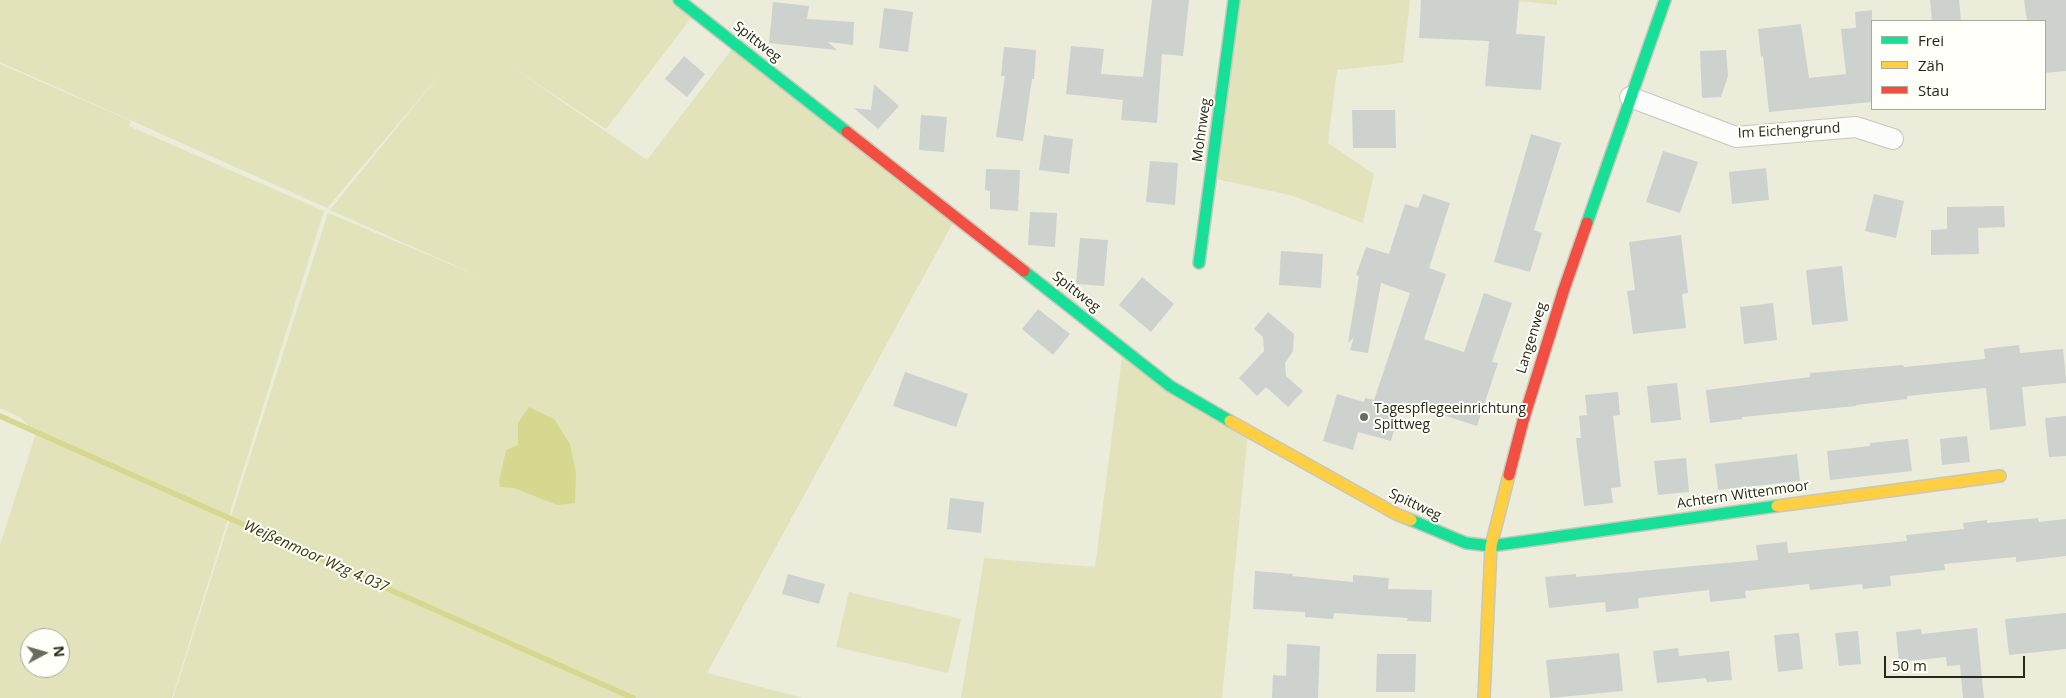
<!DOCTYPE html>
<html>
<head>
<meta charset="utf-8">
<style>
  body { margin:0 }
  #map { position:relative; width:2066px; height:698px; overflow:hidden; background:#ececdb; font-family:"Open Sans",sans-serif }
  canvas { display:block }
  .legend { position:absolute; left:1871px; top:20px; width:175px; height:90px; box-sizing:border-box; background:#fefff8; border:1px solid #a8a9a0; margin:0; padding:6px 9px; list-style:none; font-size:15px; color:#27271b }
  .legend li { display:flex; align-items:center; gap:10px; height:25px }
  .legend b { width:25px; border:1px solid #a8a9a0 }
  .north { position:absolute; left:20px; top:628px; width:50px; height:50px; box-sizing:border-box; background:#fefff8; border:1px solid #a8a9a0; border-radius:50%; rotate:84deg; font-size:14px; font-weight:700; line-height:20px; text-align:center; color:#27271b }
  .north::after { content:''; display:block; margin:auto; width:18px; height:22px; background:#6c6c5e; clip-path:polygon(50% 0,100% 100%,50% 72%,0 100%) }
  .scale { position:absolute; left:1884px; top:656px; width:141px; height:22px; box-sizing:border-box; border:2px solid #27271b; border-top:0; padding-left:6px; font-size:15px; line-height:18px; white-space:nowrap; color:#27271b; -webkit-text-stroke:4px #fefff8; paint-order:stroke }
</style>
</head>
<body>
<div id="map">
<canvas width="2066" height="698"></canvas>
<ul class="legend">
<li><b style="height:6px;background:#16e098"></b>Frei</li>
<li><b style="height:6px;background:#ffcf43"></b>Zäh</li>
<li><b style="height:6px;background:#f24e42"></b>Stau</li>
</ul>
<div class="north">N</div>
<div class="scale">50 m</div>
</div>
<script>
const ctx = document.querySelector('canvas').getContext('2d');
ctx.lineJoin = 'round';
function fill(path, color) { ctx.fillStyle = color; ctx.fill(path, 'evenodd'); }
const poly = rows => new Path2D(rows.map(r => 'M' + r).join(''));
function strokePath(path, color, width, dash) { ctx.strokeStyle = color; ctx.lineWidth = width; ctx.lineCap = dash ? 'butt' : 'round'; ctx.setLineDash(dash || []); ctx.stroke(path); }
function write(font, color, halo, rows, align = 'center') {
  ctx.font = font + ' "Open Sans",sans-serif'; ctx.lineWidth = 4; ctx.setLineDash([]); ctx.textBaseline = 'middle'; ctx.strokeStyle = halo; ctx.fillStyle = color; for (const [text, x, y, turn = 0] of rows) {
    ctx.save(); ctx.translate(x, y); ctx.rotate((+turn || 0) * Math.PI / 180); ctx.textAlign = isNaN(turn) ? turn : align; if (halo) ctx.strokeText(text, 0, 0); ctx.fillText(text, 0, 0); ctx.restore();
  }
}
const green = poly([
  [0,0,678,0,695,13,606,129,512,67,647,160,736,44,956,217,707,673,803,698,173,698,328,213,483,278,330,210,442,72,327,208,0,62],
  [1234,0,1410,0,1403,63,1337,70,1328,143,1374,174,1363,223,1290,195,1211,178],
  [1519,0,1557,0,1557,5,1519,1],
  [0,64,131,121,129,126,324,211,172,698,0,698,0,545,36,433,21,418,0,408],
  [30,638,60,638,60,668,30,668],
  [1123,349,1248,432,1222,698,961,698,984,558,1095,567],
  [849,592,961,619,948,673,836,647]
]);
const water = poly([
  [529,407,554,419,570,444,576,473,575,503,557,505,514,488,500,487,499,482,506,450,518,445,518,423]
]);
const stream = poly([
  [0,416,633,698]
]);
const building = poly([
  [1152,0,1189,0,1183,56,1162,54,1157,123,1121,120,1123,100,1066,94,1071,46,1104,49,1101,74,1143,77],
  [1421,0,1519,0,1516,34,1545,36,1541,90,1485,86,1489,41,1419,38],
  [1930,0,1959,0,1961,21,1932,21],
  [2024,0,2066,0,2066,71,2045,73,2045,21,2027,21],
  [773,2,809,6,807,19,854,22,853,45,828,42,837,50,769,43],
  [884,8,913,12,908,52,879,48],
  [1872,10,1872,102,1769,112,1763,56,1761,57,1758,29,1801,24,1809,78,1846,74,1841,29,1856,28,1855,12],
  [1004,47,1036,50,1034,79,1032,79,1023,141,996,137,1005,76,1001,76],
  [1726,50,1728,76,1721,97,1702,98,1700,51],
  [684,56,705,74,687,97,665,79],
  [874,84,899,106,878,129,854,108,871,110],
  [1352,110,1395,110,1396,148,1353,148],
  [921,115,947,117,944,152,919,150],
  [1531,134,1561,143,1534,230,1542,233,1530,272,1494,262],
  [1044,135,1073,139,1069,174,1039,170],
  [1663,151,1698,162,1680,213,1646,202],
  [1150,161,1178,163,1175,205,1146,202],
  [1766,168,1769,200,1732,204,1729,172],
  [986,169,1020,170,1018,211,990,209,990,191,985,190],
  [1423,194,1450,203,1429,268,1446,274,1424,339,1464,352,1484,293,1512,303,1492,362,1498,363,1477,426,1402,402,1391,441,1358,432,1353,450,1323,441,1337,394,1364,402,1365,398,1374,400,1410,293,1381,283,1368,353,1350,350,1354,337,1348,343,1359,276,1356,275,1366,247,1389,254,1405,204,1418,208],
  [1874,194,1904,201,1896,238,1865,231],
  [2004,206,2005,227,1978,228,1979,254,1931,255,1931,230,1947,229,1947,207],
  [1030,212,1057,213,1055,247,1028,245],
  [1681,235,1688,293,1682,294,1686,328,1633,334,1627,291,1635,290,1629,242],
  [1080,238,1108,240,1104,286,1076,284],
  [1281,251,1323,254,1321,288,1279,285],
  [1842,266,1848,321,1812,325,1806,270],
  [1142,277,1174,304,1151,332,1119,305],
  [1773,303,1777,340,1744,344,1740,307],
  [1038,309,1070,334,1053,355,1022,329],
  [1268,312,1294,334,1293,351,1285,363,1286,376,1303,391,1288,407,1266,387,1257,396,1239,378,1264,351,1263,337,1254,329],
  [2019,345,2020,353,2063,349,2066,379,2066,383,2022,387,2026,426,1990,430,1986,388,1907,396,1907,399,1856,405,1856,406,1742,417,1742,419,1710,423,1706,390,1810,377,1810,373,1903,365,1904,367,1985,359,1984,349],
  [905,372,968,394,956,427,893,406],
  [1677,383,1681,420,1651,423,1647,386],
  [1618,392,1620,415,1613,416,1621,487,1611,488,1613,503,1584,506,1576,438,1581,438,1579,416,1587,415,1585,395],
  [2066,416,2066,456,2049,457,2045,418],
  [1967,436,1970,462,1942,465,1940,439],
  [1908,439,1912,471,1830,480,1827,451,1870,446,1870,443],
  [1797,454,1800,481,1718,490,1715,464],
  [1686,458,1689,492,1658,495,1654,461],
  [950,498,984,502,981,533,947,529],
  [2038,518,2039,522,2066,519,2066,556,2016,562,2016,557,1944,564,1945,570,1890,576,1891,586,1863,589,1862,584,1810,590,1809,584,1745,591,1746,598,1710,602,1709,590,1638,598,1639,608,1606,612,1605,602,1549,608,1545,577,1576,574,1576,577,1758,560,1756,545,1787,542,1788,553,1907,541,1906,535,1964,529,1963,523,1987,520,1987,523],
  [1255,571,1293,574,1292,576,1353,582,1353,575,1389,578,1388,589,1432,590,1431,622,1407,621,1408,618,1334,613,1333,619,1305,617,1305,612,1253,609],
  [788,574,825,584,819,604,782,594],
  [2066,613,2066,649,2009,655,2005,619],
  [1977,628,1984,698,1963,698,1960,665,1947,666,1946,657,1899,662,1896,632,1921,629,1922,634],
  [1858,631,1861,664,1839,666,1835,633],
  [1799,633,1803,669,1778,672,1774,635],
  [1287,644,1320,646,1318,698,1272,698,1273,675,1286,676],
  [1678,648,1679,656,1729,651,1732,680,1707,682,1706,678,1657,683,1653,651],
  [1619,653,1623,691,1550,698,1546,660],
  [1377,654,1416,654,1415,692,1376,692]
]);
const street = poly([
  [1630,97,1736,137,1856,127,1893,139]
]);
const fast = poly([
  [679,0,847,132],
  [1587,223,1665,0],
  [1199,263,1234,0],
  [1024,271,1170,386,1230,421],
  [1411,520,1466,543,1491,546,1777,506]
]);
const slow = poly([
  [1230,421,1396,514,1411,520],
  [1777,506,2000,476],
  [1484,698,1491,546,1509,475]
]);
const jam = poly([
  [847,132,1024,271],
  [1509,475,1523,421,1564,289,1587,223]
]);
const markers = [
  [1364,417,5,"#6c6c5e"]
];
const streetNames = [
  ["Spittweg",757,42,38],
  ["Mohnweg",1202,130,-82],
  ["Im Eichengrund",1789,131,-3],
  ["Spittweg",1076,292,38],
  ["Langenweg",1532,338,-73],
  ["Achtern Wittenmoor",1743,495,-8],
  ["Spittweg",1415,505,25]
];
const poiNames = [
  ["Tagespflegeeinrichtung",1374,409],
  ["Spittweg",1374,425]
];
const waterNames = [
  ["Weißenmoor Wzg 4.037",316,557,24]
];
fill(green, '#e2e3ba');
fill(water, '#d7d88f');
strokePath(stream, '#d7d88f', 5.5);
fill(building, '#cdd2ce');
strokePath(street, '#c7c8ba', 22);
strokePath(fast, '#c7c8ba', 14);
strokePath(slow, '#c7c8ba', 14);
strokePath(jam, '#c7c8ba', 14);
strokePath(street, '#fcfcfa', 20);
strokePath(fast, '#16e098', 11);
strokePath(slow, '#ffcf43', 11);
strokePath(jam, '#f24e42', 11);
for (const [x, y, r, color] of markers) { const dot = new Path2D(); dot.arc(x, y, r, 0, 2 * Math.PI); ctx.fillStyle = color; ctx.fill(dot); strokePath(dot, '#fefff8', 2); }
write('14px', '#27271b', '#fefff8', streetNames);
write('14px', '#27271b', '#fefff8', poiNames, 'left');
write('italic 15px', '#38380e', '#fefff8', waterNames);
</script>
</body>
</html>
